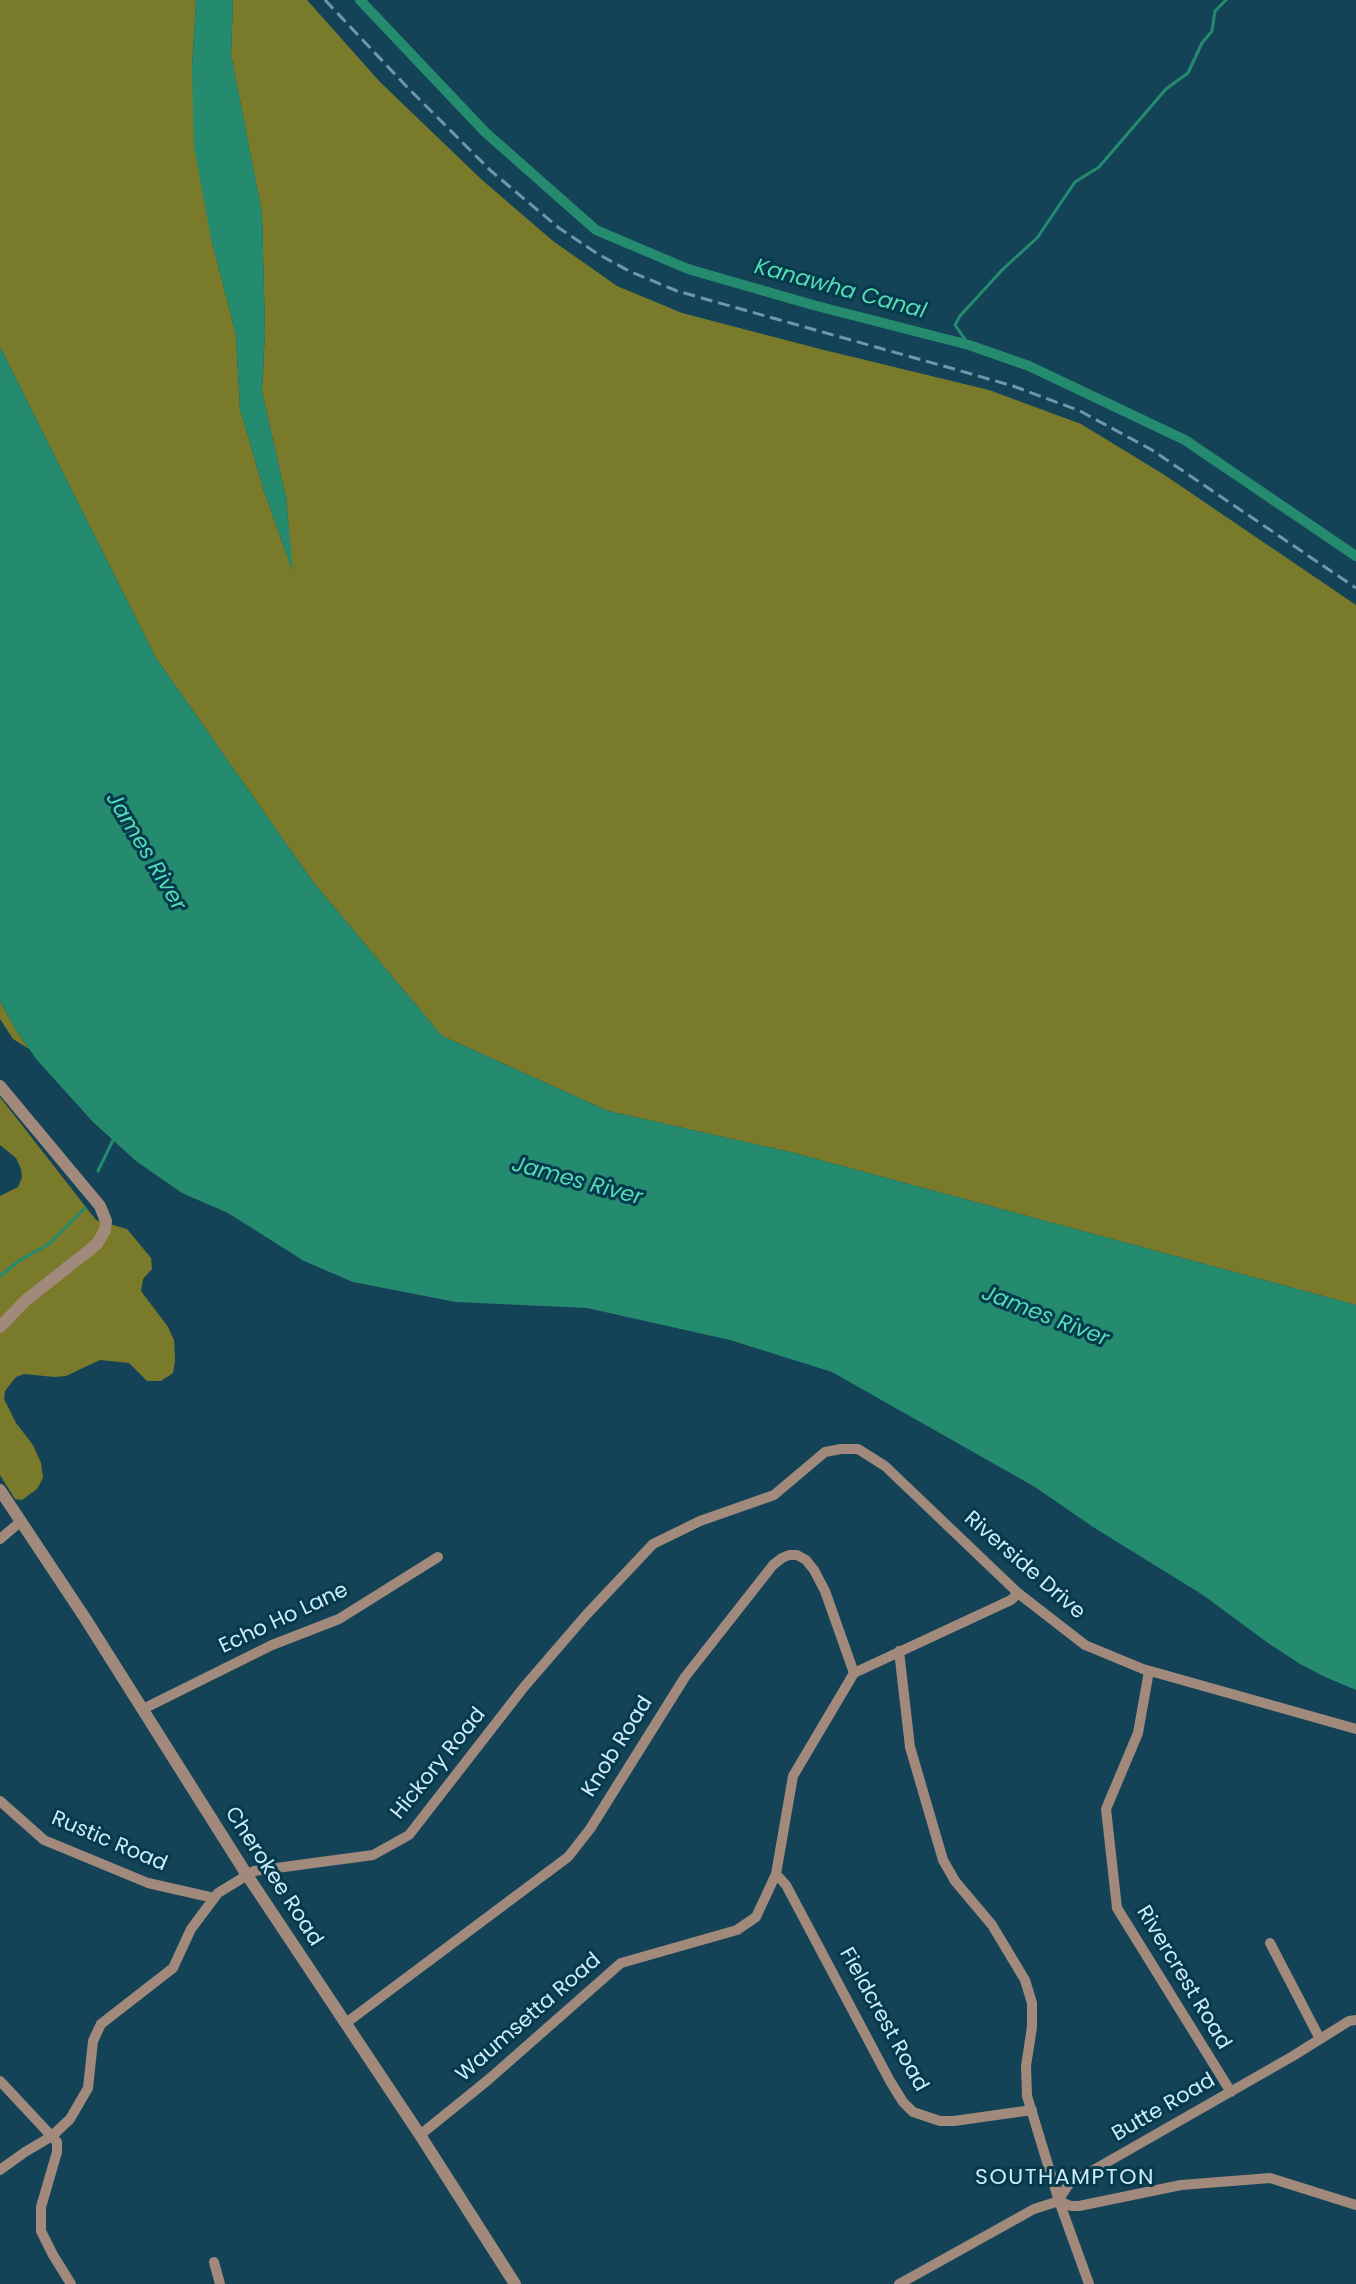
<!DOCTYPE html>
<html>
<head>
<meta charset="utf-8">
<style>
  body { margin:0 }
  canvas { display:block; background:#144357 }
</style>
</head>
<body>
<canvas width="1356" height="2284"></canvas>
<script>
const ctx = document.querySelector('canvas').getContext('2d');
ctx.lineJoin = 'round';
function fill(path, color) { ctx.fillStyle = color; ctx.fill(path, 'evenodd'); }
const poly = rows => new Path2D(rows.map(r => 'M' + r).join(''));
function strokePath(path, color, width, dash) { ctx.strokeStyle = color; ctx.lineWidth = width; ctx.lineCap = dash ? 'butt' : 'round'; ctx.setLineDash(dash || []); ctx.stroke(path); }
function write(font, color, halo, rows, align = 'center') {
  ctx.font = font + ' Poppins,sans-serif'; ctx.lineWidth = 6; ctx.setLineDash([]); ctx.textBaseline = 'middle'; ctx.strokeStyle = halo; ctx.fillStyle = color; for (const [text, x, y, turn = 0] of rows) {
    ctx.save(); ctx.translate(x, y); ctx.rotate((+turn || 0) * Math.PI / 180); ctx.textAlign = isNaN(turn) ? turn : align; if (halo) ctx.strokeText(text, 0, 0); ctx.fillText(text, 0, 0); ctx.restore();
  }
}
const forest = poly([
  [0,0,196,0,192,69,211,238,236,335,240,409,264,491,292,569,286,497,262,392,265,330,262,213,231,55,233,0,307,0,380,82,481,179,553,241,617,286,682,313,820,349,989,390,1081,424,1163,474,1356,605,1356,1305,794,1153,608,1111,442,1036,313,882,156,658,0,347],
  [0,1001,16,1030,29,1049,13,1039,0,1019],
  [0,1097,96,1220,127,1229,151,1258,152,1269,143,1279,141,1291,168,1327,174,1340,175,1361,173,1373,161,1381,147,1381,129,1363,100,1360,66,1376,54,1377,24,1374,16,1377,5,1391,4,1399,16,1423,33,1445,41,1463,43,1478,37,1489,22,1500,15,1499,0,1475,0,1196,18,1187,22,1177,21,1169,16,1158,0,1145]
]);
const water = poly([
  [196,0,233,0,231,55,262,213,265,330,262,392,286,497,293,572,264,491,240,409,236,335,211,238,194,147,192,69],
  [0,347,156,658,313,882,442,1036,608,1111,794,1153,1356,1305,1356,1690,1323,1676,1300,1664,1268,1643,1203,1595,1093,1527,1035,1487,832,1372,730,1340,587,1308,456,1302,353,1282,304,1261,228,1213,182,1193,136,1161,93,1122,37,1060,16,1030,0,1001]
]);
const stream = poly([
  [969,345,955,325,960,316,1003,269,1037,238,1075,182,1099,167,1166,89,1188,73,1202,43,1212,31,1215,11,1226,0],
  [98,1171,114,1138],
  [0,1276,20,1260,49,1244,85,1208]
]);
const canal = poly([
  [360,0,485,132,596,230,688,269,813,305,969,345,1029,366,1185,440,1356,556]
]);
const minor = poly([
  [0,1539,20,1522],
  [899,1651,910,1747,943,1860,955,1881,992,1925,1025,1980,1032,2003,1032,2027,1026,2066,1027,2096,1059,2201,1089,2284],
  [1149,1671,1138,1733,1106,1809,1117,1908,1231,2092],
  [143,1709,272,1645,339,1619,438,1557],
  [0,1801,44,1840,148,1883,214,1898],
  [776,1874,786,1885,890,2081,903,2102,913,2112,940,2121,954,2121,1032,2110],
  [1270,1943,1320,2039],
  [346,2023,568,1857,590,1829,685,1677,773,1565,782,1558,789,1555,797,1555,806,1560,814,1570,825,1591,854,1673],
  [0,2081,57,2142,57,2152,41,2207,41,2231,53,2255,71,2284],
  [420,2135,488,2080,621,1963,737,1930,756,1917,776,1874,793,1776,854,1673,1011,1600,1018,1593],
  [0,2170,25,2152,52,2136,70,2119,88,2088,93,2041,101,2024,173,1968,191,1929,218,1893,254,1871,373,1855,409,1835,524,1687,587,1614,653,1544,700,1521,774,1495,825,1452,841,1449,858,1449,885,1466,1018,1593,1085,1645,1143,1669,1356,1729],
  [1059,2199,1069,2184,1293,2056,1349,2021,1356,2020],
  [214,2262,220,2284],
  [899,2284,1034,2209,1059,2201,1071,2206,1079,2206,1181,2185,1270,2178,1356,2205]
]);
const tertiary = poly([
  [0,1086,100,1206,106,1221,105,1230,97,1244,25,1301,0,1327],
  [0,1490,85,1618,247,1875,420,2135,515,2284]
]);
const rail = poly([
  [325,0,407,87,491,171,559,228,598,254,629,271,677,291,954,369,1013,386,1080,411,1152,450,1356,588]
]);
const streetNames = [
  ["Riverside Drive",1024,1566,41],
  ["Echo Ho Lane",284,1619,-25],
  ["Knob Road",618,1747,-58],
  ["Hickory Road",439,1764,-51],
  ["Rustic Road",109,1842,23],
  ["Cherokee Road",273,1877,57],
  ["Rivercrest Road",1183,1978,59],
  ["Waumsetta Road",529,2018,-41],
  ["Fieldcrest Road",883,2020,61],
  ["Butte Road",1164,2108,-30]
];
const waterNames = [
  ["Kanawha Canal",840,290,15],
  ["James River",145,852,59],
  ["James River",577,1182,15],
  ["James River",1045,1317,21]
];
const neighbourhoodNames = [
  ["SOUTHAMPTON",1065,2178]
];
fill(forest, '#797a2a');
fill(water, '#248b6f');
strokePath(stream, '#248b6f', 3);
strokePath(canal, '#248b6f', 10);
strokePath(minor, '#a1897c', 10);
strokePath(tertiary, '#a1897c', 12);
strokePath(rail, '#7097a9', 3, [12, 6]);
write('21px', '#cdebfb', '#05394c', streetNames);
write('italic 22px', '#54dcb4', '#05394c', waterNames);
ctx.letterSpacing = '1.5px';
write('22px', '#cdebfb', '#05394c', neighbourhoodNames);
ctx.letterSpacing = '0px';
</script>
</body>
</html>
